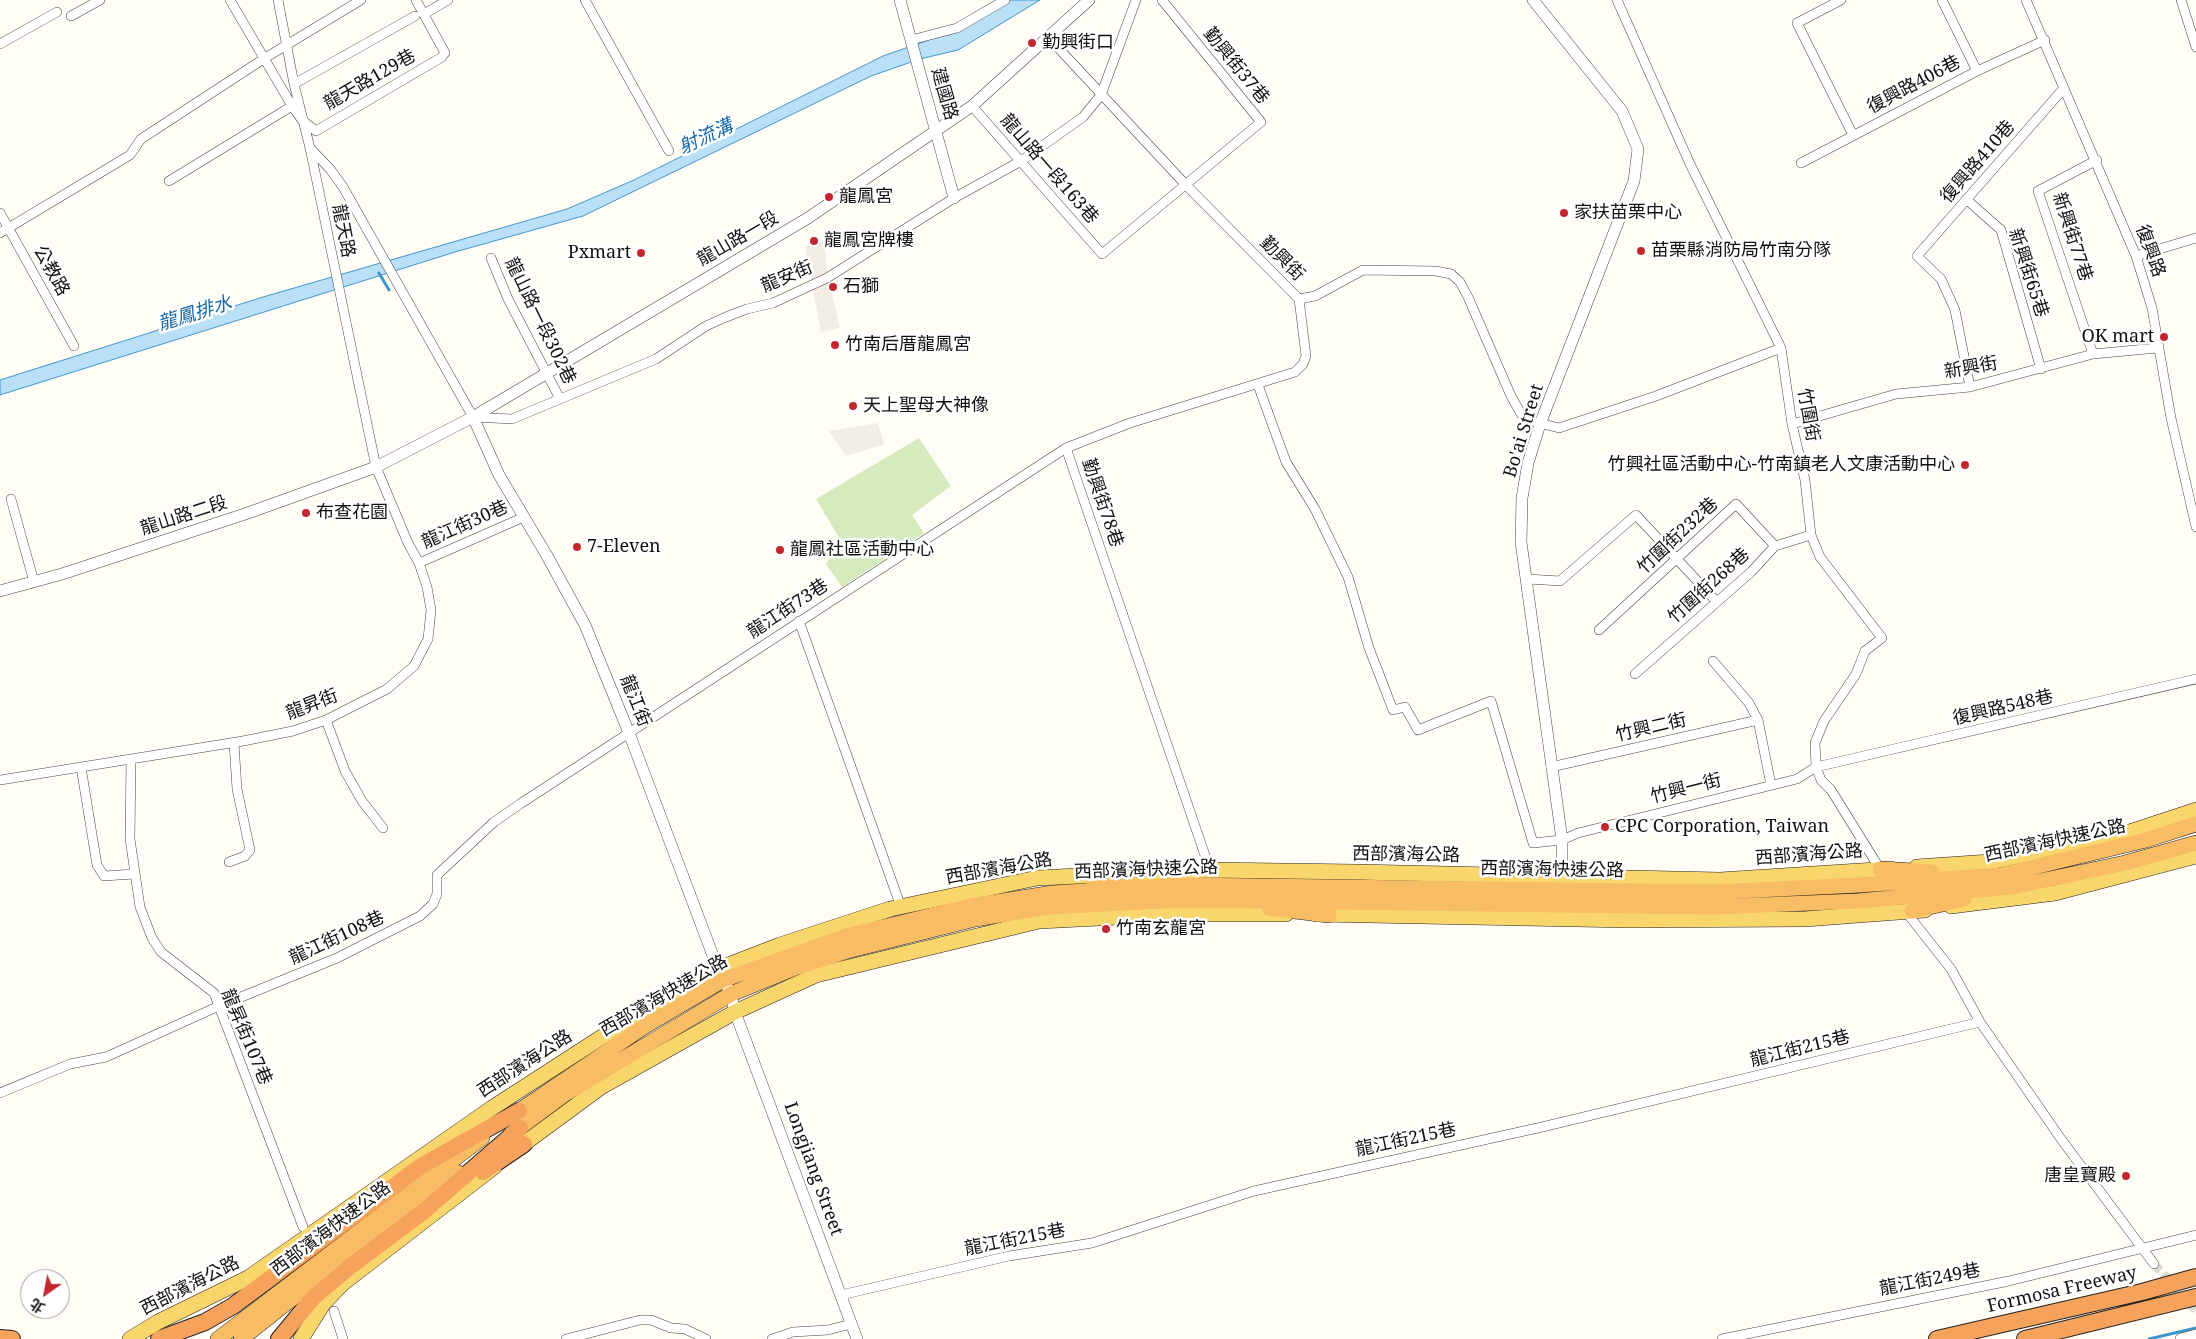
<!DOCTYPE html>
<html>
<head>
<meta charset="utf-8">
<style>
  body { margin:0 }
  #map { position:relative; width:2196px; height:1339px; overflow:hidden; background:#fffdf5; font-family:"Noto Serif","Noto Sans TC",serif }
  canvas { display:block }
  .north { position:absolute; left:20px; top:1269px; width:50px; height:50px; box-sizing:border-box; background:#fff; border:1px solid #a0a0a0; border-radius:50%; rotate:213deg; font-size:14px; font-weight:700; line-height:20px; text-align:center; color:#111 }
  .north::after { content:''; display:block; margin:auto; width:18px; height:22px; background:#c4262e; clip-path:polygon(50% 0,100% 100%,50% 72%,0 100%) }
</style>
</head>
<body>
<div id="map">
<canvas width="2196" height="1339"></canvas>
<div class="north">北</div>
</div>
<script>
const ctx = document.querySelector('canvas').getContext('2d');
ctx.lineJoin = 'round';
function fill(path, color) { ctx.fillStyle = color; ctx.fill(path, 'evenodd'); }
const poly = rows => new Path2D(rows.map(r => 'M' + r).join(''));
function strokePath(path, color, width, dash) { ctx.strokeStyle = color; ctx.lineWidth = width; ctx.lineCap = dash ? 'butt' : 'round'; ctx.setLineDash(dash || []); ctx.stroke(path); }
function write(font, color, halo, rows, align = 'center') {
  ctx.font = font + ' "Noto Serif","Noto Sans TC",serif'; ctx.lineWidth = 5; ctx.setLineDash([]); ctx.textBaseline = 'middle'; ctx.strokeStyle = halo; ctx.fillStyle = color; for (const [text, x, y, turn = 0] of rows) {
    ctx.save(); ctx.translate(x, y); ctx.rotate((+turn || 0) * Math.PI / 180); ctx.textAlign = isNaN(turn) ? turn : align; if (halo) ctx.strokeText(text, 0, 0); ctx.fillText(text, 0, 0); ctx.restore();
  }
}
const green = poly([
  [919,438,951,486,912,515,924,533,842,587,826,564,841,541,816,499]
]);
const plaza = poly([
  [824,242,828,277,840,328,821,332,805,246],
  [878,423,884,444,846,456,829,431]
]);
const water = poly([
  [1011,0,1040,0,958,50,920,59,871,76,583,216,455,252,0,395,0,380,263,297,567,209,634,180,883,56,971,25,1011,0]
]);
const stream = poly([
  [379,273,389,290],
  [2149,1339,2196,1328]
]);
const minorTunnel = poly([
  [2154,1264,2196,1310]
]);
const minor = poly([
  [230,0,292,106,302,120,316,131,442,57],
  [416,0,445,53],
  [585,0,669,151],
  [1617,0,1690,164,1781,348,1792,424,1805,480,1811,535,1820,557,1882,638,1865,651,1856,674,1824,721,1815,743,1816,767,1821,780,1831,790,1880,869],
  [1841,0,1797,23,1853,135],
  [1942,0,1977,71],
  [2026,0,2136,256,2152,308,2171,418,2196,527],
  [2181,0,2196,47],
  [424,14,448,0],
  [71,16,100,0],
  [1049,38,1185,184,1299,299],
  [911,40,957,28,1005,0],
  [0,44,57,12],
  [294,84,415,16],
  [972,106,1102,254,1261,122,1162,0],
  [310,148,330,169,343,187,473,417,512,419,656,359,706,326,726,317,747,309,773,303,827,278,954,198,1021,161,1083,117,1101,95,1136,0],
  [1801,163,1977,71,2045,40],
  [169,181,292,106],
  [1966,199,2001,230,2041,369],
  [0,213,74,346],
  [0,233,130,155,141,139,265,58,361,0],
  [2136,256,2196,238],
  [491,258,508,299,560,399],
  [1299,299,1315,296,1363,270,1436,271,1451,274,1460,282,1468,297,1511,396,1524,419,1559,428,1656,396,1781,348],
  [2093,354,2038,191,2097,160],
  [1258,385,1286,462,1315,509,1348,577,1369,648,1393,710,1405,707,1418,730,1491,701,1533,843,1562,840,1578,833,1797,779,1816,767,2196,679],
  [1970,387,1955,310,1941,279,1917,256,2064,88],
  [1792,424,1896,394,1970,387,2093,354,2157,348],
  [11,499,34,582],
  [419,563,524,517],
  [1528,579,1560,581,1636,515,1716,601],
  [799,621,901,907],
  [1599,630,1736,504,1775,546],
  [1713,661,1749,703,1758,720,1771,785],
  [1635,674,1751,572,1775,546,1811,535],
  [326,720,345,771,362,801,383,828],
  [131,759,130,839,140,907,152,938,161,952,214,993,303,1227],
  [81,767,97,865,104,876,134,874],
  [1551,767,1758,720],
  [0,780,243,741,293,731,326,720,387,689,414,666,428,639,431,610,427,587,419,563,408,543,376,467,310,148,294,84,278,0],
  [229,862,245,856,250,850,237,789,234,743],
  [1210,870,1066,448,1130,423,1295,372,1303,364,1306,356,1299,299],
  [1906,912,1951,969,1980,1022,2061,1139,2154,1264],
  [0,1093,70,1064,106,1057,219,1006,337,958,420,916,433,904,437,894,437,875,494,822,520,804,1066,448],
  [841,1295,1009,1256,1092,1243,1254,1191,1542,1127,1980,1022],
  [334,1311,343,1339],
  [566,1339,640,1320,651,1320,671,1328,685,1329,706,1339],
  [772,1339,793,1332,828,1330,851,1324],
  [1722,1339,2009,1281,2196,1235]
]);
const tertiary = poly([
  [900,0,954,198],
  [1533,0,1622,111,1638,149,1634,181,1540,424,1528,463,1522,498,1521,542,1562,840,1562,884],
  [473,417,499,475,546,554,585,625,629,733,718,969,731,994,735,1012,857,1339],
  [0,591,62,574,245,514,376,467,473,417,808,218,972,106,1089,0],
  [2181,1339,2196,1335]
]);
const primary = poly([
  [1917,867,1990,862,2120,835,2196,810],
  [1951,906,2055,893,2196,856],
  [1316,914,1628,920,1805,919,1925,910],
  [514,1151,601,1087,735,1012,816,975,1039,921,1178,914,1286,914],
  [130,1339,158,1322,248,1278,492,1108,605,1035,718,969,780,945,890,909,1037,878,1139,873,1210,870,1357,872,1720,880,1891,869],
  [301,1339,323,1304,342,1284,494,1167]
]);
const trunk = poly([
  [1880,869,1932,872],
  [1094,883,1139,873],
  [1269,908,1329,915],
  [1912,911,1964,899],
  [510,1117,645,1026,723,980,846,936,971,906,1053,893,1181,885,1716,892,1859,885,2001,875,2146,840,2196,824],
  [511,1134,565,1094,731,994,797,967,847,951,975,919,1048,907,1183,900,1714,907,1858,901,2012,887,2125,863,2196,843],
  [218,1339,482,1138],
  [241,1339,347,1255,458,1173]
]);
const motorway = poly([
  [483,1172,524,1144],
  [0,1338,12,1339],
  [159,1339,205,1322,233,1306,421,1166,519,1111],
  [279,1339,313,1298,351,1266,423,1212,520,1128],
  [1937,1339,2142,1292,2196,1277],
  [2025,1339,2196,1297]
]);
const markers = [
  [1032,43,5,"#c4262e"],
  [829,197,5,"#c4262e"],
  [1564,213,5,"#c4262e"],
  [814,241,5,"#c4262e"],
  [1641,251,5,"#c4262e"],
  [641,253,5,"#c4262e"],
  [833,287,5,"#c4262e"],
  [2164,337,5,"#c4262e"],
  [835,345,5,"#c4262e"],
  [853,406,5,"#c4262e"],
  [1965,465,5,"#c4262e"],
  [306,513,5,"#c4262e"],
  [577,547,5,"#c4262e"],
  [780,550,5,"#c4262e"],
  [1605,827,5,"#c4262e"],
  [1106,929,5,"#c4262e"],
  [2126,1176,5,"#c4262e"]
];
const poiNames = [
  ["勤興街口",1042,43],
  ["龍鳳宮",839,197],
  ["家扶苗栗中心",1574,213],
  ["龍鳳宮牌樓",824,241],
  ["苗栗縣消防局竹南分隊",1651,251],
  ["Pxmart",631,253,"right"],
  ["石獅",843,287],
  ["OK mart",2154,337,"right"],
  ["竹南后厝龍鳳宮",845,345],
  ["天上聖母大神像",863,406],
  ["竹興社區活動中心-竹南鎮老人文康活動中心",1955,465,"right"],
  ["布查花園",316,513],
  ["7-Eleven",587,547],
  ["龍鳳社區活動中心",790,550],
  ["CPC Corporation, Taiwan",1615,827],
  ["竹南玄龍宮",1116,929],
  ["唐皇寶殿",2116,1176,"right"]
];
const streetNames = [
  ["勤興街37巷",1236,66,51],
  ["龍天路129巷",370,80,-30],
  ["復興路406巷",1914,85,-28],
  ["建國路",944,94,74],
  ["復興路410巷",1978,162,-49],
  ["龍山路一段163巷",1049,169,49],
  ["龍天路",343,231,79],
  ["新興街77巷",2072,237,72],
  ["龍山路一段",738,239,-30],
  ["復興路",2150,251,70],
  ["勤興街",1282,259,45],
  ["公教路",51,271,61],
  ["新興街65巷",2028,273,72],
  ["龍安街",787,277,-23],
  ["龍山路一段302巷",540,321,64],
  ["新興街",1971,368,-10],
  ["竹圍街",1808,415,80],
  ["Bo'ai Street",1524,431,-73],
  ["勤興街78巷",1102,503,71],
  ["龍山路二段",184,516,-18],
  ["龍江街30巷",465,525,-24],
  ["竹圍街232巷",1678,536,-43],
  ["竹圍街268巷",1709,586,-42],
  ["龍江街73巷",788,609,-33],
  ["龍江街",635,701,68],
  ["龍昇街",312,705,-21],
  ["復興路548巷",2003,708,-13],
  ["竹興二街",1651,728,-13],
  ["竹興一街",1686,789,-14],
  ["西部濱海快速公路",2055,841,-12],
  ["西部濱海公路",1406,855,1],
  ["西部濱海公路",1809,855,-4],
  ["西部濱海公路",999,869,-10],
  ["西部濱海快速公路",1146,870,-2],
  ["西部濱海快速公路",1552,870,1],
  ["龍江街108巷",337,938,-25],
  ["西部濱海快速公路",664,996,-30],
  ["龍昇街107巷",246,1037,67],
  ["龍江街215巷",1800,1049,-14],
  ["西部濱海公路",525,1064,-33],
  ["龍江街215巷",1406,1140,-12],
  ["Longjiang Street",813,1169,70],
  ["西部濱海快速公路",331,1229,-37],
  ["龍江街215巷",1015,1240,-11],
  ["龍江街249巷",1930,1280,-11],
  ["西部濱海公路",190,1286,-27],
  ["Formosa Freeway",2062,1290,-13]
];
const waterNames = [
  ["射流溝",706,137,-25],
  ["龍鳳排水",195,314,-17]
];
fill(green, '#d5ebbd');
fill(plaza, '#f1ede2');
fill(water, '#b9e0f7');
strokePath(water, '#3f96cf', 1);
strokePath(stream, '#3f96cf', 3);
strokePath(minorTunnel, '#dbdad3', 9, [9, 4.5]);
strokePath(minor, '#444', 10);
strokePath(tertiary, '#444', 12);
strokePath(primary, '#222', 16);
strokePath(trunk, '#222', 16);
strokePath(motorway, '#222', 18);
strokePath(minor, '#fff', 9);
strokePath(tertiary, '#fff', 11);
strokePath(primary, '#f9d66b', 15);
strokePath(trunk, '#f7bc64', 15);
strokePath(motorway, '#f5a25d', 16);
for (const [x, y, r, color] of markers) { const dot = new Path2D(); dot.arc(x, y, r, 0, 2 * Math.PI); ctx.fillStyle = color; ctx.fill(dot); strokePath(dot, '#fff', 2); }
write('18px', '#111', '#fff', poiNames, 'left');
write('18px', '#111', '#fff', streetNames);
write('italic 19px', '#1768a6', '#fff', waterNames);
</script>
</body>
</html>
